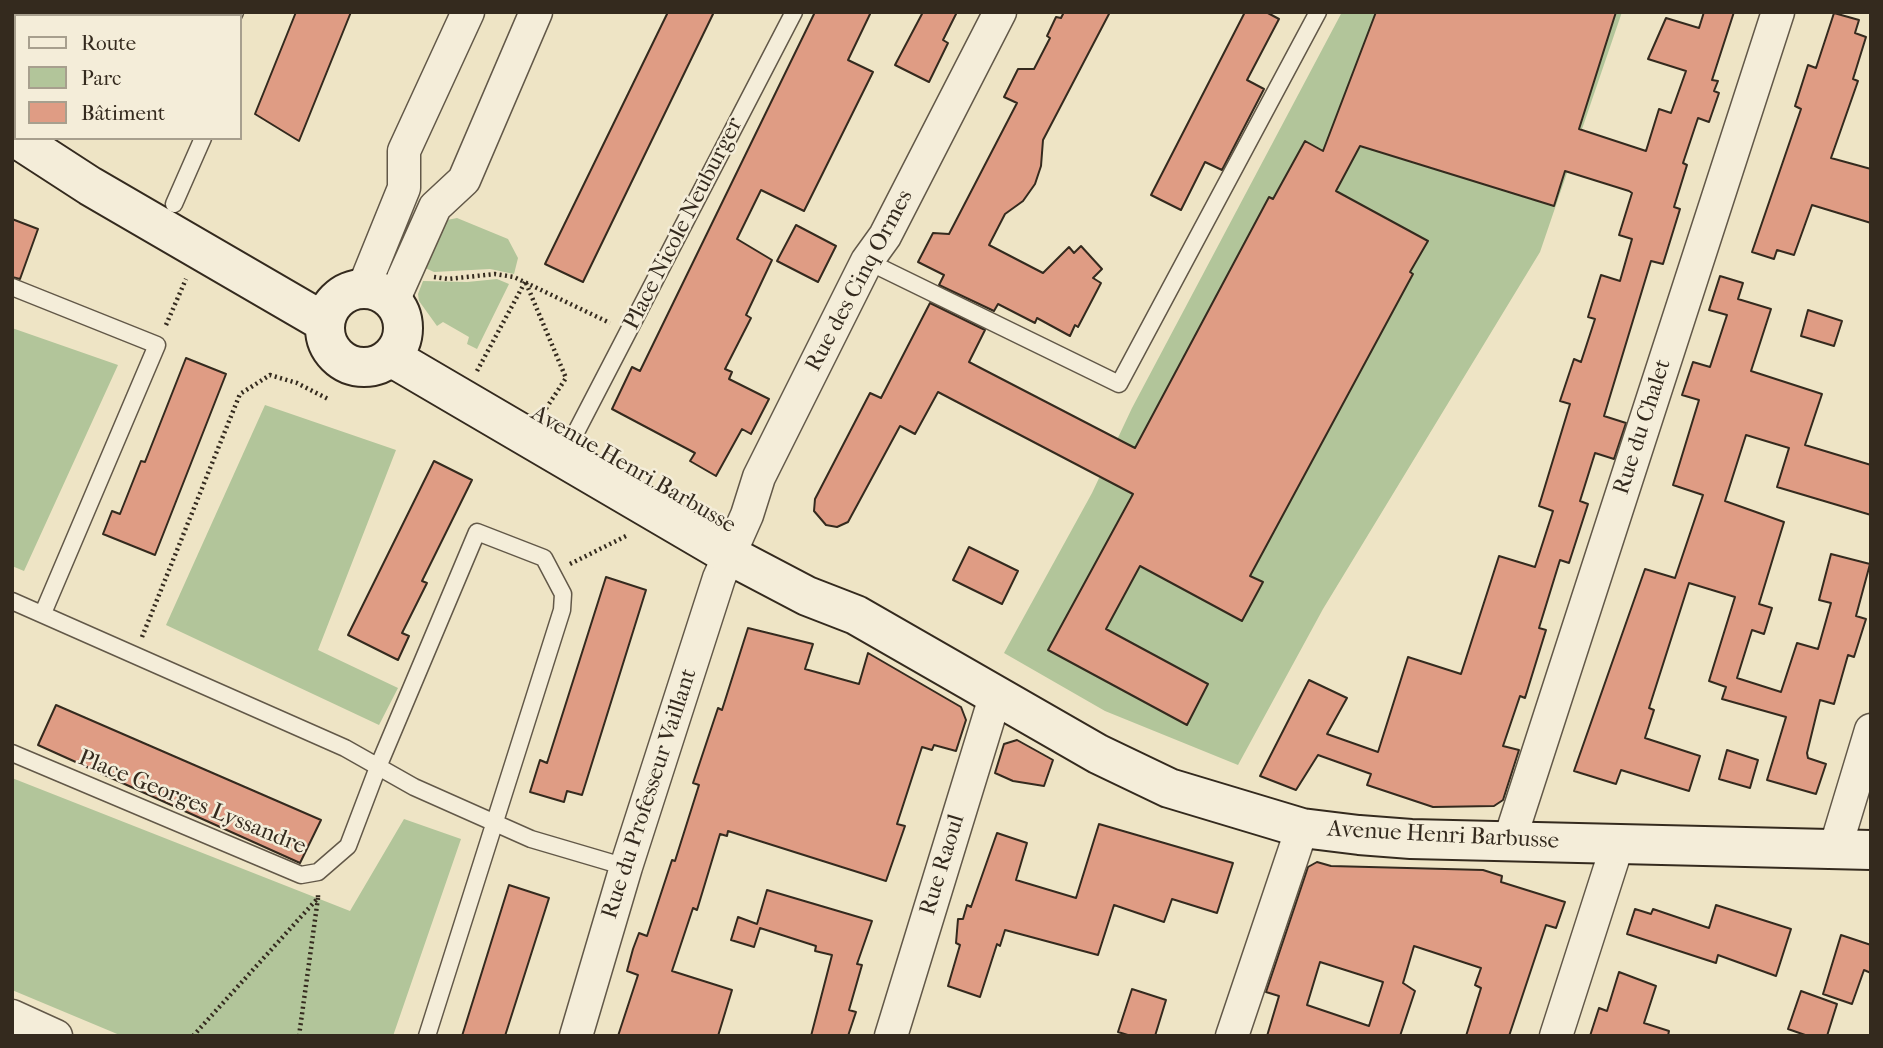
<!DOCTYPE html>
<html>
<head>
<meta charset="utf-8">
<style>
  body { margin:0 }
  #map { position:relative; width:1883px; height:1048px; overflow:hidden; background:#eee4c5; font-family:"IM FELL French Canon",serif }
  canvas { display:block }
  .frame { position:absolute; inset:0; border:14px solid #342a1e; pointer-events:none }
  .legend { position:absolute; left:14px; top:14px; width:228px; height:126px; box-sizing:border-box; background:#f4edd9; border:2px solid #a79f8e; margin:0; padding:9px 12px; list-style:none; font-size:21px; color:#342a1e }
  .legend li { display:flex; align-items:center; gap:14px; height:35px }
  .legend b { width:35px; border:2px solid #a79f8e }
</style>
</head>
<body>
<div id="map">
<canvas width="1883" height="1048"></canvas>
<div class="frame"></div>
<ul class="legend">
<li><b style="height:9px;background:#f4edd9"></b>Route</li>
<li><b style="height:19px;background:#b2c59a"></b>Parc</li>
<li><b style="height:19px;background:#df9c84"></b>Bâtiment</li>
</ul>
</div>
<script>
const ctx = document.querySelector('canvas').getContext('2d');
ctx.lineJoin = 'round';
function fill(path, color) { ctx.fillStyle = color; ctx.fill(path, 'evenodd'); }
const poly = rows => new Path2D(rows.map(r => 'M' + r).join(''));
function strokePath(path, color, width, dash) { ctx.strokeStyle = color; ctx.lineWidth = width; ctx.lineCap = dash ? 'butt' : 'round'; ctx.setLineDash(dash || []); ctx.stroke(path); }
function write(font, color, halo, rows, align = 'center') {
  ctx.font = font + ' "IM FELL French Canon",serif'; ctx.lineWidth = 5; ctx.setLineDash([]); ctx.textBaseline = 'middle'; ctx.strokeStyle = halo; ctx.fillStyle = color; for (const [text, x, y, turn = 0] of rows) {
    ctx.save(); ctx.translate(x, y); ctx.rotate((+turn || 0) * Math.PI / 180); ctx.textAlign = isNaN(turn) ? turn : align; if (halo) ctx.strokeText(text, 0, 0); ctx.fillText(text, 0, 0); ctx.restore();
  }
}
const green = poly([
  [1342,12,1622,12,1540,252,1323,609,1238,765,1105,711,1004,653,1092,493,1132,408],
  [457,218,508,239,518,258,514,274,490,269,434,272,421,266,437,229,447,220],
  [497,279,509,284,477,349,467,344,469,337,443,322,437,326,419,301,418,294,423,281,467,282],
  [12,328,118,365,24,571,12,566],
  [265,405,396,450,318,650,398,688,379,725,166,625],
  [12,778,350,911,404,819,461,839,393,1036,122,1036,12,990]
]);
const building = poly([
  [296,12,351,12,299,141,255,114,296,12],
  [668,12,714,12,583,282,545,264,668,12],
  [815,12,871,12,848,60,873,72,804,211,761,190,737,239,772,260,746,315,751,318,725,369,732,372,729,379,769,399,751,434,742,429,716,476,690,461,695,453,612,409,632,367,640,371,815,12],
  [923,12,957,12,943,40,948,43,929,82,895,65,923,12],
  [1064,12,1110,12,1043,140,1041,166,1035,184,1023,201,1005,214,989,245,1043,273,1069,247,1074,253,1081,246,1102,269,1093,278,1101,283,1078,327,1075,325,1070,336,1037,318,1035,323,998,304,994,311,939,285,944,275,918,262,933,233,949,234,1017,103,1004,97,1018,69,1034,69,1050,38,1047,36,1056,17,1061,18,1064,12],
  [1245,12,1266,12,1279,19,1247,80,1264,89,1222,170,1205,162,1181,210,1151,195,1245,12],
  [1376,12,1616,12,1579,129,1646,151,1659,109,1671,113,1686,71,1648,59,1666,18,1699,28,1704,12,1734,12,1712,80,1718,81,1714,91,1719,93,1709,122,1698,118,1683,163,1687,165,1674,207,1680,209,1663,264,1651,261,1604,416,1626,423,1614,459,1595,453,1580,501,1588,504,1569,563,1560,560,1539,628,1546,630,1525,698,1520,696,1503,746,1519,750,1503,800,1494,806,1433,807,1367,785,1371,774,1318,755,1296,790,1260,776,1309,680,1347,698,1327,734,1378,752,1408,657,1461,674,1499,556,1535,567,1553,511,1539,506,1570,404,1560,401,1574,359,1581,362,1595,319,1588,317,1601,275,1620,281,1632,239,1619,235,1632,193,1629,191,1565,171,1554,206,1360,146,1336,191,1428,241,1410,272,1413,274,1250,576,1263,582,1242,621,1140,566,1106,629,1208,684,1187,725,1048,650,1133,494,938,392,915,434,900,426,848,522,837,527,826,525,814,511,815,499,870,393,881,398,930,303,985,330,969,362,1135,448,1269,197,1273,199,1305,141,1323,151,1376,12],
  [1834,13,1859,20,1855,33,1866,37,1853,79,1858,81,1831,158,1871,169,1871,223,1812,205,1794,255,1777,250,1774,259,1752,252,1801,109,1795,106,1808,65,1816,68,1834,13],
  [12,219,38,229,20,279,12,277,12,219],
  [796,225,836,246,818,282,777,261,796,225],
  [1720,276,1743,283,1738,299,1771,309,1751,371,1822,394,1805,445,1871,465,1871,515,1777,487,1789,448,1746,435,1725,501,1784,522,1759,604,1772,608,1764,634,1752,630,1737,678,1781,692,1797,643,1818,649,1831,603,1819,600,1831,554,1870,564,1856,616,1866,619,1854,657,1848,655,1834,704,1820,700,1807,753,1808,758,1826,764,1816,794,1767,780,1786,717,1722,699,1726,687,1709,681,1735,597,1689,583,1649,708,1654,710,1645,738,1700,756,1689,791,1621,770,1616,784,1574,771,1645,569,1675,578,1703,495,1673,485,1699,400,1682,395,1693,362,1710,367,1727,315,1709,310,1720,276],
  [1808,310,1842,321,1834,346,1801,336,1808,310],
  [186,358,226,374,155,555,103,534,112,511,120,514,141,461,145,462,186,358],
  [434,461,472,480,422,581,427,583,402,633,409,636,398,660,348,635,434,461],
  [969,547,1018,571,1002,604,953,580,969,547],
  [606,577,646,590,582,795,567,791,564,802,530,792,540,760,547,763,606,577],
  [748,628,813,644,805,669,859,684,868,653,961,707,966,720,956,751,934,745,932,750,922,747,897,824,905,826,886,881,728,831,727,836,720,834,697,910,693,908,672,971,732,990,718,1036,618,1036,638,975,627,971,633,949,639,933,647,936,672,860,675,861,699,785,693,783,718,708,722,710,748,628],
  [56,705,321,820,300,863,38,745,56,705],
  [1017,740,1053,760,1044,786,1013,781,995,773,1004,744,1017,740],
  [1727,750,1758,760,1750,788,1719,779,1727,750],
  [1099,824,1233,863,1217,913,1172,899,1164,922,1114,905,1098,955,1005,930,1000,946,997,944,980,997,948,986,960,945,956,943,958,919,963,919,967,905,971,907,997,833,1027,843,1016,880,1076,898,1099,824],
  [1317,862,1331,866,1483,870,1502,876,1501,882,1565,902,1556,928,1546,925,1509,1036,1466,1036,1481,988,1475,985,1481,968,1414,946,1403,983,1415,991,1400,1036,1267,1036,1279,996,1266,992,1308,867,1317,862],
  [1320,962,1383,982,1369,1026,1307,1005,1320,962],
  [509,885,549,898,505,1036,462,1036,509,885],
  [767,890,872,921,857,964,862,965,849,1010,856,1012,848,1036,811,1036,832,955,815,951,816,946,760,928,754,947,731,940,738,917,757,924,767,890],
  [1716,905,1791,929,1776,976,1718,955,1716,963,1627,934,1635,909,1651,914,1653,909,1709,928,1716,905],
  [1841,935,1871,945,1871,973,1864,970,1852,1004,1823,994,1841,935],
  [1619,972,1656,986,1644,1023,1669,1031,1668,1036,1590,1036,1599,1008,1607,1011,1619,972],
  [1132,989,1166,1000,1155,1036,1131,1036,1118,1032,1132,989],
  [1801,991,1837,1004,1827,1036,1808,1036,1788,1029,1801,991]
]);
const path = poly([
  [434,277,448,279,495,274,514,277,610,323],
  [526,283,566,378,545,410],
  [166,325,186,279],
  [477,371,525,282],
  [570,564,628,535],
  [142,637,240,394,270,375,297,383,328,399],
  [193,1036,318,898,318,892],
  [299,1036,318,898]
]);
const lane = poly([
  [233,16,235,12],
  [174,204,203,138],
  [867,261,1119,384,1318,12],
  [12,287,157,345,43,613],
  [574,436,794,12],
  [12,601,345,748,414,787,531,839,626,867],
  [12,753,301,875,318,872,348,846,378,767,477,532,544,558,563,594,562,610,427,1036]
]);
const street = poly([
  [363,289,404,188,404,151,468,12],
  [393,301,435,207,464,180,536,12],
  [1509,842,1778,12],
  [1835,849,1871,730],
  [12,1016,56,1036],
  [576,1036,626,867,719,578,747,515,759,477,867,261,885,236,1000,12],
  [891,1036,996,694],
  [1232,1036,1302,828],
  [1556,1036,1618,843]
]);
const secondary = poly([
  [16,138,90,186,324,322],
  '325 328a39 39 0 1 1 78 0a39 39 0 1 1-78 0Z',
  [391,357,729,555,807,596,856,615,1098,754,1169,788,1302,828,1359,835,1411,839,1871,850]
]);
const streetNames = [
  ["Place Nicole Neuburger",684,224,-63],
  ["Rue des Cinq Ormes",860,281,-62],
  ["Rue du Chalet",1643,427,-72],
  ["Avenue Henri Barbusse",633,470,30],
  ["Rue du Professeur Vaillant",650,794,-72],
  ["Place Georges Lyssandre",192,803,22],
  ["Avenue Henri Barbusse",1443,836,3],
  ["Rue Raoul",943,865,-73]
];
fill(green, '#b2c59a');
fill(building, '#df9c84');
strokePath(building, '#342a1e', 2);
strokePath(lane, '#625848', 19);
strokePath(street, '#625848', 35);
strokePath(secondary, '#342a1e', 42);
strokePath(path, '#342a1e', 4.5, [2, 3.5]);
strokePath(lane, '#f4edd9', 16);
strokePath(street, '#f4edd9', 32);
strokePath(secondary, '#f4edd9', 38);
write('23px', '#342a1e', '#f4edd9', streetNames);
</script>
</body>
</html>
